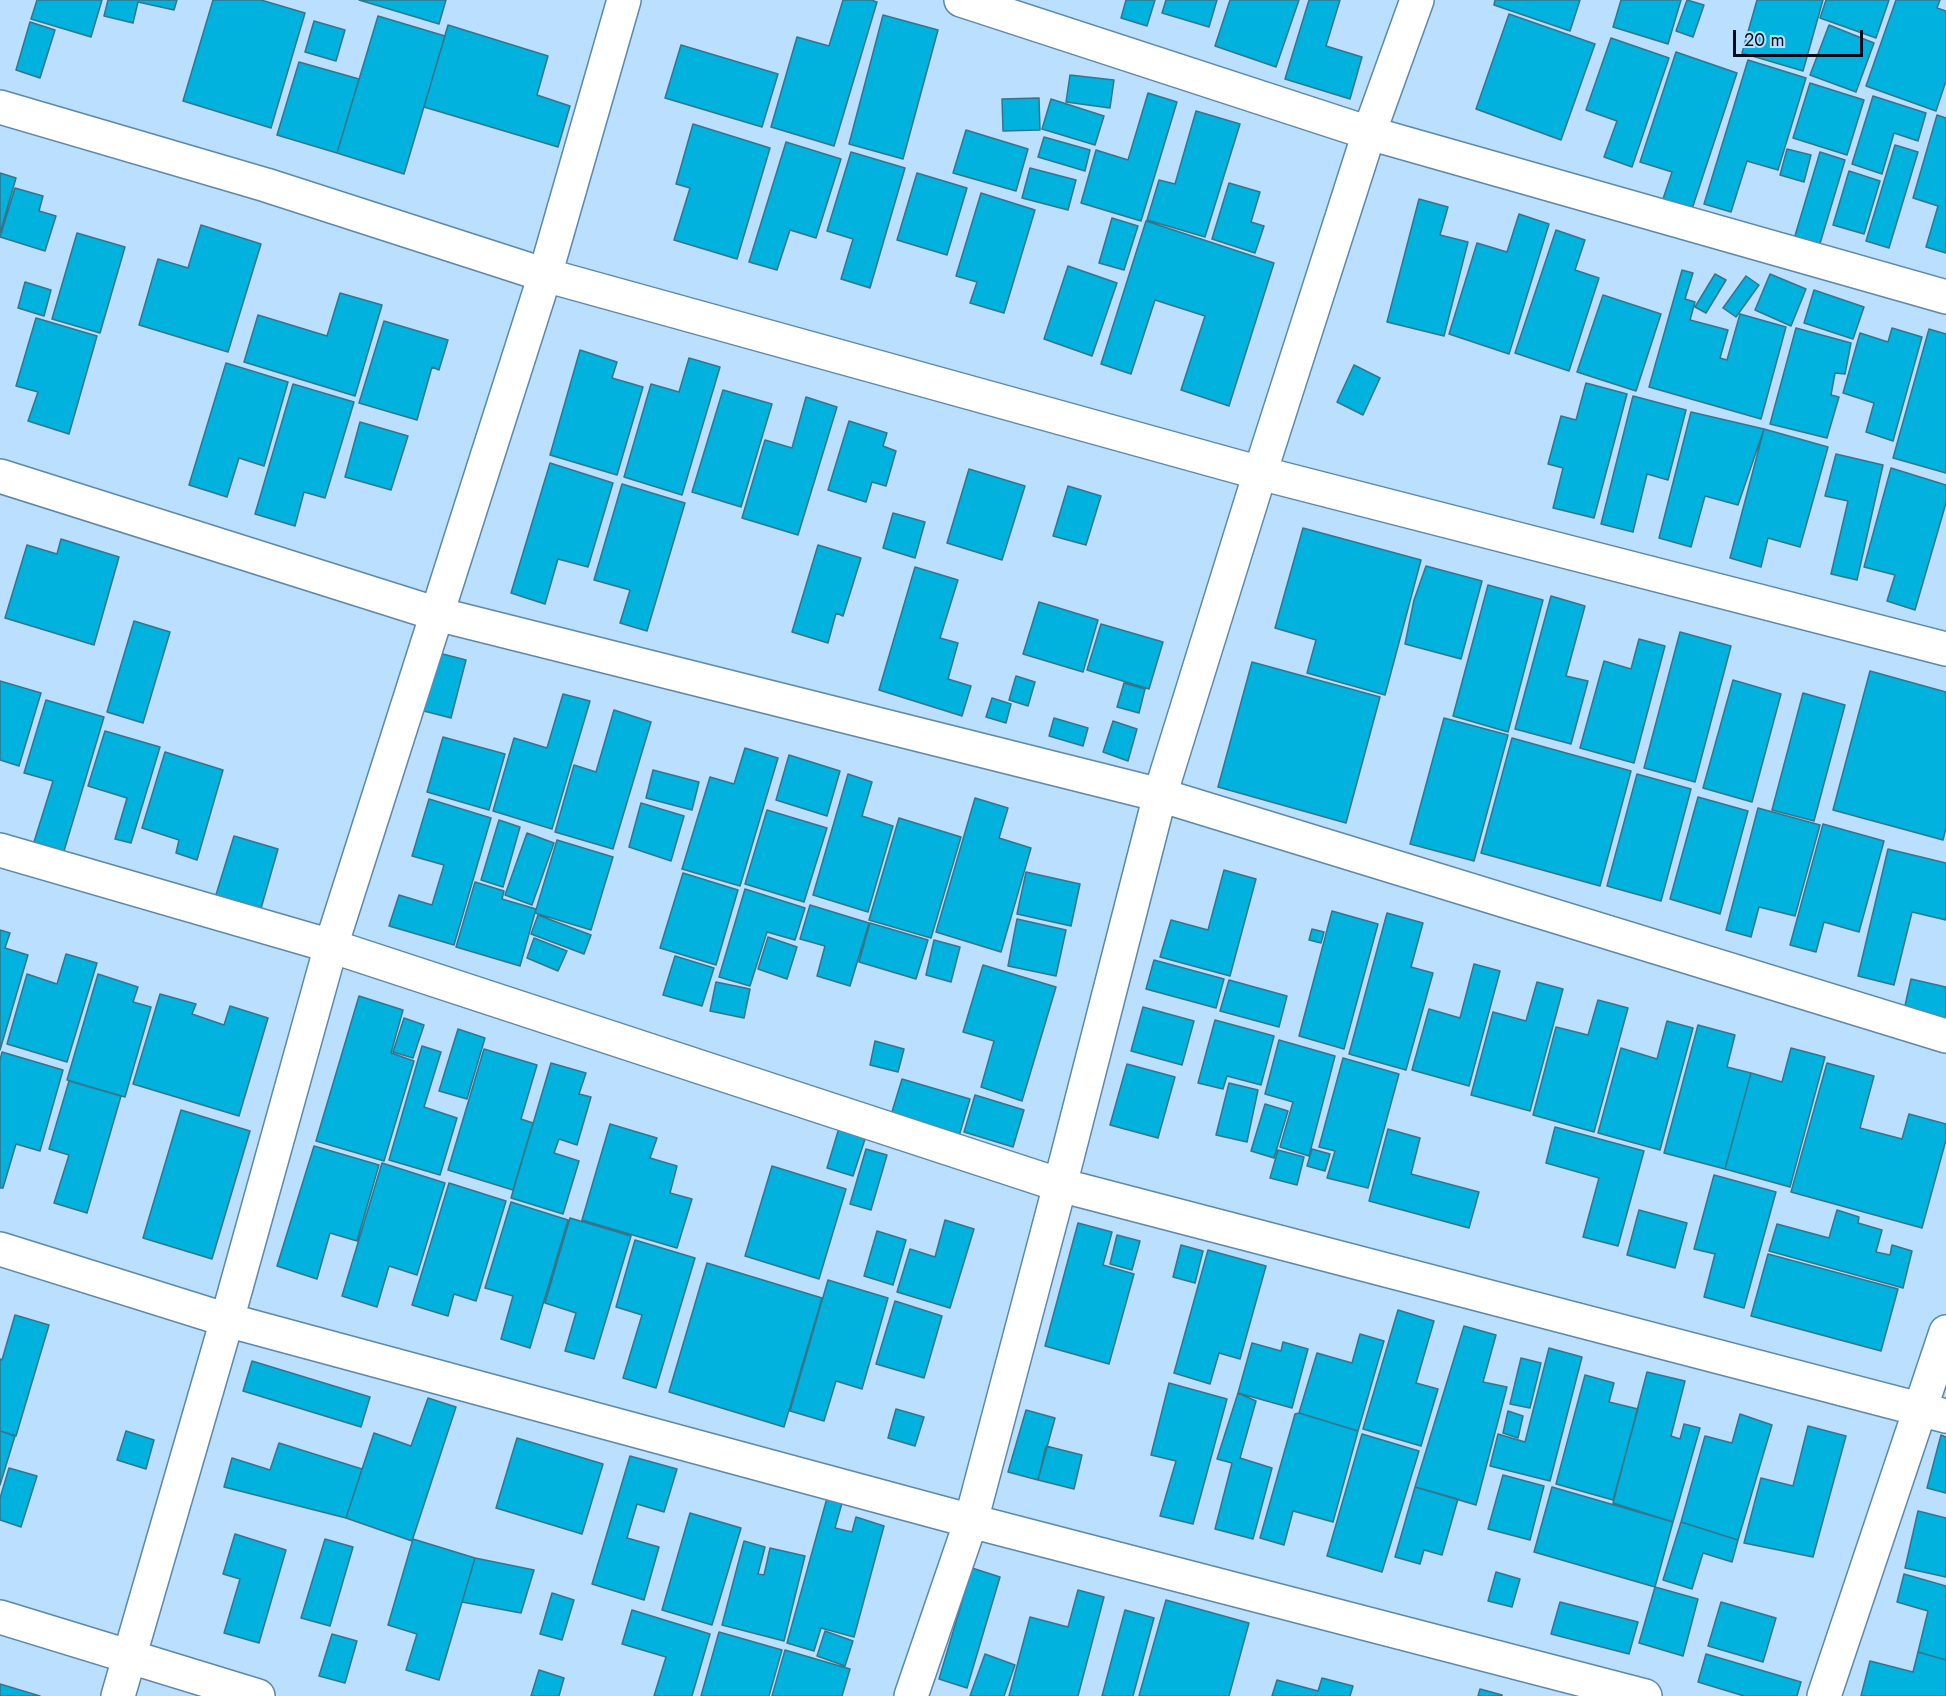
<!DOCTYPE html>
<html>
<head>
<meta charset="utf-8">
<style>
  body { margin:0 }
  #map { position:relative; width:1946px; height:1696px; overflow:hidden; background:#badfff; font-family:Jost,sans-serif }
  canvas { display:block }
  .scale { position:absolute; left:1733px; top:30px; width:130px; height:27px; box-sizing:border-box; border:3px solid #000d1a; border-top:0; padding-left:8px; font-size:18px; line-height:21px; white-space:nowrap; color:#000d1a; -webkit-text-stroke:4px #badfff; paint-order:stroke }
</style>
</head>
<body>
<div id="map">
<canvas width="1946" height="1696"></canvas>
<div class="scale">20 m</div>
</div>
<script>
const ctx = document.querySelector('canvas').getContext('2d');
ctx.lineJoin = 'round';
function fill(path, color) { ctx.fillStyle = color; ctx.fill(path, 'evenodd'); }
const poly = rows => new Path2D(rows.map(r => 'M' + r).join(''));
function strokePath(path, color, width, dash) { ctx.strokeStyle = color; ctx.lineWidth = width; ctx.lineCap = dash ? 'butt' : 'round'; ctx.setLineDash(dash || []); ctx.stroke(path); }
const building = poly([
  [37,0,102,0,91,37,31,19,37,0],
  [108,0,177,0,174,10,138,2,133,23,104,16,108,0],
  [213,0,261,0,305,13,271,128,183,101,213,0],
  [359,0,446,0,439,24,359,0],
  [843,0,871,0,877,2,834,146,771,127,797,37,829,46,843,0],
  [1126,0,1155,0,1147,26,1121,18,1126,0],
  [1166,0,1217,0,1209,27,1162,13,1166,0],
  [1230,0,1299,0,1276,67,1215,46,1230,0],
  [1309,0,1340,0,1326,46,1362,57,1350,99,1285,79,1309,0],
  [1495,0,1580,0,1570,31,1494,5,1495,0],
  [1621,0,1681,0,1668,44,1613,27,1621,0],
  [1687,0,1704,5,1693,37,1676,31,1687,0],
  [1757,0,1823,0,1803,71,1742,53,1757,0],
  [1826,0,1889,0,1876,38,1820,18,1826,0],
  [1896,0,1940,0,1937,8,1946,11,1946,81,1936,111,1866,86,1896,0],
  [1509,14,1595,44,1561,140,1476,109,1509,14],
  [883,15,938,30,903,159,849,144,883,15],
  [378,16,445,36,404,174,337,153,378,16],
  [314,21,345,30,336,61,305,52,314,21],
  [30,22,55,30,40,78,16,70,30,22],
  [448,25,548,56,537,95,570,106,558,147,424,107,448,25],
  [1829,25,1874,43,1856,92,1810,75,1829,25],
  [1611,38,1669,58,1632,167,1604,157,1617,121,1586,110,1611,38],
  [681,45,778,74,762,127,665,98,681,45],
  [1676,52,1737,73,1692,209,1663,199,1672,172,1640,162,1676,52],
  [1748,60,1806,78,1778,170,1747,161,1731,212,1704,204,1748,60],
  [299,62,359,79,337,153,277,135,299,62],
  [1070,75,1114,80,1110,108,1066,102,1070,75],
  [1810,83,1864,100,1847,155,1793,138,1810,83],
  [1148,93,1177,102,1141,221,1081,203,1096,150,1128,160,1148,93],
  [1873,96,1926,113,1918,141,1894,133,1882,174,1852,164,1873,96],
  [1039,98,1040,130,1003,131,1002,99,1039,98],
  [1051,99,1104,116,1095,145,1042,129,1051,99],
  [1196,111,1240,124,1205,237,1147,220,1159,180,1175,184,1196,111],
  [1937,115,1946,118,1946,253,1926,247,1938,206,1913,198,1937,115],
  [693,124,770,148,737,259,674,240,690,188,676,184,693,124],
  [966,130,1028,149,1016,191,953,173,966,130],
  [1044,137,1090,150,1085,171,1038,157,1044,137],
  [786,142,841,159,816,238,790,230,777,270,749,262,786,142],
  [1895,145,1918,152,1889,248,1866,241,1895,145],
  [1787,149,1811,155,1804,182,1780,175,1787,149],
  [851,152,905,168,870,288,841,279,853,239,827,231,851,152],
  [1820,152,1845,160,1819,247,1794,239,1820,152],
  [1030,168,1076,180,1068,210,1022,198,1030,168],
  [1849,171,1880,181,1864,234,1833,225,1849,171],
  [0,173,16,178,0,233,0,173],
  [917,173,967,188,947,255,897,240,917,173],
  [1229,183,1260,192,1251,222,1264,226,1255,253,1212,239,1229,183],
  [15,188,43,196,39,211,56,216,45,251,0,237,15,188],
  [981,193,1035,210,1004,313,970,303,977,282,956,276,981,193],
  [1419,199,1448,207,1440,235,1468,242,1444,336,1387,322,1419,199],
  [1519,214,1549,224,1509,354,1449,334,1477,243,1507,252,1519,214],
  [1112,218,1138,226,1124,270,1099,263,1112,218],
  [1146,221,1274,263,1229,406,1181,390,1205,316,1155,300,1131,374,1101,364,1146,221],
  [201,225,261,244,228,352,139,325,158,259,188,268,201,225],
  [1556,230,1585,240,1575,270,1599,278,1569,371,1515,353,1556,230],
  [77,233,125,247,100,333,52,319,77,233],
  [1068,266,1117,283,1092,356,1044,339,1068,266],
  [1682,270,1693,273,1685,299,1695,302,1690,320,1728,330,1720,358,1727,360,1740,314,1786,327,1761,419,1649,387,1682,270],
  [1715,274,1726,280,1706,313,1695,307,1715,274],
  [1770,274,1806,289,1791,326,1755,310,1770,274],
  [1746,276,1759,285,1736,317,1723,308,1746,276],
  [25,282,51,290,44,316,18,308,25,282],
  [1814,290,1864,307,1853,339,1804,323,1814,290],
  [340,293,382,305,355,396,244,362,258,315,327,336,340,293],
  [1603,295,1661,314,1636,391,1577,372,1603,295],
  [36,318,97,336,69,434,28,421,38,392,16,386,36,318],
  [384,321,448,340,439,370,432,367,417,420,359,403,384,321],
  [1796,328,1851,343,1845,374,1835,373,1831,395,1839,397,1827,438,1770,424,1796,328],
  [1892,328,1922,337,1893,441,1866,432,1874,403,1843,393,1860,333,1888,342,1892,328],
  [1929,329,1946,334,1946,473,1893,458,1929,329],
  [580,350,617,362,612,378,643,387,617,475,550,455,580,350],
  [689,358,720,367,682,495,624,477,651,384,679,392,689,358],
  [226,363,288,382,264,466,239,458,227,497,189,485,226,363],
  [1354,365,1380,378,1363,415,1337,402,1354,365],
  [1586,383,1627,394,1594,518,1553,508,1563,468,1548,464,1561,416,1576,420,1586,383],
  [293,384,354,402,325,498,304,492,295,526,255,514,293,384],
  [723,390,772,404,741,507,692,492,723,390],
  [1633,396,1686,410,1668,480,1647,474,1633,532,1601,524,1633,396],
  [806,397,837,407,798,535,742,518,765,440,792,448,806,397],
  [1691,412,1764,429,1738,505,1705,496,1691,547,1659,538,1691,412],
  [849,421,887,433,883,446,896,451,886,486,872,482,866,502,828,490,849,421],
  [360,422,408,436,391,490,345,477,360,422],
  [1764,429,1828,447,1800,547,1768,538,1761,567,1730,558,1764,429],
  [1836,454,1883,465,1857,580,1831,574,1848,501,1825,496,1836,454],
  [550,463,613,483,588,567,558,559,545,604,511,593,550,463],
  [1891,468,1946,485,1946,503,1915,610,1887,601,1895,575,1864,567,1891,468],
  [969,469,1025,486,1002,560,947,543,969,469],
  [622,484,685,503,647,631,620,623,630,590,594,580,622,484],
  [1068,486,1101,496,1086,545,1053,536,1068,486],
  [893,513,925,522,915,558,883,548,893,513],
  [1303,528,1421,560,1385,695,1307,673,1316,640,1275,628,1303,528],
  [61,539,119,557,94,645,5,618,27,545,57,554,61,539],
  [818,545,861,558,843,616,836,613,828,643,792,632,818,545],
  [1426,566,1482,581,1461,659,1405,644,1414,600,1426,566],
  [915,567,958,580,940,638,958,643,948,679,971,686,962,716,879,690,915,567],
  [1488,585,1543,600,1508,732,1453,716,1488,585],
  [1551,596,1585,606,1566,676,1588,681,1571,744,1515,729,1551,596],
  [1039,602,1098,620,1083,672,1023,654,1039,602],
  [134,621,170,632,143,723,107,712,134,621],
  [1101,624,1163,642,1149,689,1087,670,1101,624],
  [1680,632,1731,646,1695,782,1644,768,1680,632],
  [1639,639,1665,646,1634,763,1580,748,1604,661,1631,669,1639,639],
  [435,652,466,660,451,718,420,710,435,652],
  [1252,662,1380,697,1346,823,1218,787,1252,662],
  [1870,671,1946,692,1946,828,1943,840,1833,810,1870,671],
  [1016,676,1035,682,1028,706,1009,700,1016,676],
  [1733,680,1781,694,1752,802,1703,788,1733,680],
  [0,681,41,693,19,766,0,760,0,681],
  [1124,683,1145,689,1139,713,1117,707,1124,683],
  [1803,693,1845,705,1814,821,1772,810,1803,693],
  [563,694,590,701,552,829,493,811,514,738,547,748,563,694],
  [992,698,1011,704,1006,723,986,717,992,698],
  [46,700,104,717,64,851,34,842,53,781,24,773,46,700],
  [614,710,651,722,613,849,555,832,574,765,596,772,614,710],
  [1054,718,1088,728,1083,746,1049,736,1054,718],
  [1444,718,1508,735,1474,861,1410,844,1444,718],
  [1113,721,1137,729,1128,761,1103,752,1113,721],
  [105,731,160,747,131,843,115,839,127,798,88,786,105,731],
  [443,737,505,754,489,810,427,792,443,737],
  [1512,738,1631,771,1600,886,1481,853,1512,738],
  [745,748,778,758,740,886,682,869,710,777,734,784,745,748],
  [165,752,223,770,197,860,176,853,179,840,142,828,165,752],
  [789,755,840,771,827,816,776,800,789,755],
  [653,770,699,782,692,810,646,798,653,770],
  [848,774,872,782,862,816,893,826,868,912,813,895,848,774],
  [1637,774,1691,789,1661,901,1607,886,1637,774],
  [1698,797,1748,811,1720,914,1670,899,1698,797],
  [975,798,1008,808,999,838,1031,848,1001,952,936,932,975,798],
  [429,799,491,818,454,945,389,926,399,895,432,905,444,865,412,856,429,799],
  [641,803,684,816,671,861,629,847,641,803],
  [1758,808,1820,825,1795,916,1759,907,1751,937,1726,930,1758,808],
  [767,810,827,828,804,902,745,884,767,810],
  [899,818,961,837,931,938,869,920,899,818],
  [499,820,520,827,503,887,481,880,499,820],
  [1823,824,1884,841,1859,932,1824,922,1816,952,1790,945,1823,824],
  [527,833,554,843,532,905,505,895,527,833],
  [234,836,278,849,260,912,215,898,234,836],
  [557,840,613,857,591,930,535,913,557,840],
  [1888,849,1946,863,1946,920,1912,912,1894,985,1858,976,1888,849],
  [1224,870,1256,879,1230,976,1160,957,1171,920,1208,930,1224,870],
  [1026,872,1080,884,1071,926,1017,914,1026,872],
  [683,873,738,890,716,965,660,948,683,873],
  [475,882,504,891,502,899,536,909,520,966,456,947,475,882],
  [745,889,805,908,795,940,767,932,750,986,719,977,745,889],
  [810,905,869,923,850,986,817,976,825,946,800,939,810,905],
  [1332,911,1378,924,1344,1049,1299,1036,1332,911],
  [1387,913,1423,923,1411,967,1433,973,1406,1070,1349,1054,1387,913],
  [538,915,591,935,584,954,531,934,538,915],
  [1017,919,1066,930,1056,976,1008,966,1017,919],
  [870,923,928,940,916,979,859,962,870,923],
  [1312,929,1324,932,1321,943,1309,940,1312,929],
  [0,930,10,933,5,948,28,955,0,1050,0,930],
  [768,937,797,947,787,979,758,969,768,937],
  [534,938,567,951,558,971,527,958,534,938],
  [934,940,960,947,951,982,926,975,934,940],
  [66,954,97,963,67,1062,7,1044,27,974,57,984,66,954],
  [675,956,714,968,702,1006,663,995,675,956],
  [1154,960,1224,979,1216,1008,1146,989,1154,960],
  [1474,964,1500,971,1469,1086,1412,1070,1429,1009,1460,1018,1474,964],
  [983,965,1056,987,1022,1101,981,1087,994,1041,963,1032,983,965],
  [98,974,138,987,133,1002,151,1007,125,1097,67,1080,98,974],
  [1911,979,1946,987,1946,1020,1904,1010,1911,979],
  [1229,980,1287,996,1279,1027,1220,1011,1229,980],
  [716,982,750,989,744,1018,710,1011,716,982],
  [1537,982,1563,989,1530,1111,1471,1095,1493,1012,1526,1021,1537,982],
  [160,994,196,1004,192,1014,224,1025,230,1006,268,1018,239,1116,133,1084,160,994],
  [359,996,403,1010,391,1053,414,1061,384,1161,316,1141,359,996],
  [1598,1000,1628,1008,1594,1132,1533,1115,1556,1027,1588,1035,1598,1000],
  [1143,1007,1194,1021,1182,1065,1131,1051,1143,1007],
  [404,1018,424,1025,413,1058,393,1052,404,1018],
  [1215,1020,1274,1036,1261,1085,1227,1076,1223,1089,1198,1083,1215,1020],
  [1667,1021,1693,1028,1660,1150,1598,1133,1621,1048,1657,1059,1667,1021],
  [1698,1025,1735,1035,1727,1067,1751,1073,1725,1169,1664,1153,1698,1025],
  [458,1029,485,1038,467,1099,439,1091,458,1029],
  [1279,1040,1335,1056,1309,1156,1280,1147,1293,1102,1265,1094,1279,1040],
  [875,1041,904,1049,898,1072,870,1065,875,1041],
  [422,1046,441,1052,424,1107,457,1118,440,1175,389,1160,422,1046],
  [1791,1048,1825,1057,1790,1187,1725,1169,1751,1073,1782,1082,1791,1048],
  [484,1049,537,1065,521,1119,533,1123,513,1190,448,1170,484,1049],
  [2,1052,63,1070,40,1151,16,1144,3,1188,0,1188,0,1060,2,1052],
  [1343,1058,1399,1074,1368,1188,1327,1178,1335,1151,1319,1147,1343,1058],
  [551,1063,586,1073,579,1094,591,1097,577,1145,559,1139,554,1153,579,1161,563,1214,511,1198,551,1063],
  [1827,1063,1874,1076,1860,1128,1902,1139,1909,1114,1946,1124,1946,1140,1922,1228,1791,1192,1827,1063],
  [1127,1064,1175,1077,1158,1138,1110,1125,1127,1064],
  [902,1079,970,1099,959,1136,891,1115,902,1079],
  [69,1081,121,1096,87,1213,54,1203,69,1155,49,1149,69,1081],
  [1229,1083,1258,1090,1247,1142,1216,1135,1229,1083],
  [975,1095,1024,1110,1013,1147,964,1132,975,1095],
  [1265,1104,1288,1111,1274,1158,1251,1151,1265,1104],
  [181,1110,250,1131,212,1259,143,1238,181,1110],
  [610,1124,657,1138,650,1158,677,1166,670,1193,692,1199,677,1248,582,1220,610,1124],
  [1555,1127,1644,1151,1618,1246,1583,1237,1599,1178,1546,1163,1555,1127],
  [839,1128,866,1136,853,1176,827,1168,839,1128],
  [1388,1129,1420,1138,1411,1174,1479,1192,1469,1228,1369,1201,1388,1129],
  [314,1146,379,1165,357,1241,330,1233,317,1279,277,1266,314,1146],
  [866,1149,887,1155,871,1210,850,1204,866,1149],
  [1312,1149,1330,1154,1325,1171,1307,1166,1312,1149],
  [1278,1150,1304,1157,1297,1185,1270,1178,1278,1150],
  [382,1163,445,1183,417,1275,389,1266,377,1307,342,1296,382,1163],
  [772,1166,846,1189,819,1279,745,1256,772,1166],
  [1714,1175,1776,1192,1744,1308,1704,1297,1715,1254,1694,1249,1714,1175],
  [449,1183,506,1201,476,1301,454,1294,448,1316,412,1305,449,1183],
  [511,1202,568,1220,530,1348,501,1339,513,1296,485,1288,511,1202],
  [1639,1210,1687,1223,1675,1268,1627,1255,1639,1210],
  [1837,1210,1859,1217,1858,1223,1882,1230,1876,1252,1890,1255,1892,1245,1912,1251,1903,1288,1769,1251,1777,1224,1829,1238,1837,1210],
  [570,1218,631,1236,594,1359,565,1351,576,1313,545,1303,570,1218],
  [945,1220,974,1229,950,1308,897,1292,910,1249,935,1257,945,1220],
  [1078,1223,1112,1232,1103,1265,1134,1274,1109,1364,1045,1346,1078,1223],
  [877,1231,906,1240,893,1285,864,1276,877,1231],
  [1117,1235,1140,1241,1132,1270,1110,1264,1117,1235],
  [635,1240,695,1258,656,1388,623,1378,642,1315,616,1307,635,1240],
  [1181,1245,1203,1251,1195,1283,1173,1277,1181,1245],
  [1208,1250,1266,1266,1240,1359,1219,1353,1210,1384,1174,1373,1208,1250],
  [1768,1254,1898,1289,1881,1351,1751,1316,1768,1254],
  [707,1263,822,1298,784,1427,669,1392,707,1263],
  [828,1280,888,1298,862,1389,836,1381,824,1421,790,1411,828,1280],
  [895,1301,942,1316,924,1378,876,1364,895,1301],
  [1398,1310,1434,1321,1416,1383,1438,1389,1421,1446,1363,1429,1398,1310],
  [15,1315,49,1325,16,1436,0,1431,0,1359,2,1360,15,1315],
  [1464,1326,1496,1335,1483,1382,1507,1387,1476,1505,1415,1487,1464,1326],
  [1360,1334,1384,1341,1358,1431,1299,1413,1317,1353,1352,1363,1360,1334],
  [1283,1342,1308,1349,1292,1408,1238,1393,1252,1343,1281,1351,1283,1342],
  [1549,1348,1582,1357,1550,1481,1490,1466,1498,1434,1525,1442,1549,1348],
  [1521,1358,1541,1363,1530,1408,1510,1404,1521,1358],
  [252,1361,370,1397,361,1427,243,1391,252,1361],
  [1647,1372,1685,1381,1671,1436,1680,1439,1684,1424,1700,1428,1673,1522,1613,1503,1647,1372],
  [1585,1375,1614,1383,1609,1402,1638,1409,1613,1500,1556,1484,1585,1375],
  [1169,1383,1227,1399,1193,1524,1160,1516,1176,1461,1151,1455,1169,1383],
  [1238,1393,1256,1401,1240,1458,1272,1468,1253,1539,1215,1529,1232,1463,1217,1459,1238,1393],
  [428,1398,456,1407,412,1541,346,1518,374,1433,411,1446,428,1398],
  [896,1409,924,1417,915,1446,888,1438,896,1409],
  [1026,1410,1055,1418,1038,1480,1008,1472,1026,1410],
  [1508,1411,1523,1416,1518,1438,1503,1433,1508,1411],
  [1299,1413,1358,1431,1333,1522,1293,1511,1284,1545,1260,1538,1295,1414,1299,1413],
  [1740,1414,1772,1425,1738,1540,1681,1522,1705,1436,1732,1443,1740,1414],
  [1808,1426,1846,1436,1813,1557,1744,1543,1761,1478,1793,1486,1808,1426],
  [0,1431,15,1436,0,1485,0,1431],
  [126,1431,154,1440,146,1469,117,1460,126,1431],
  [1362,1434,1419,1451,1382,1572,1327,1556,1362,1434],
  [1941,1435,1946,1437,1946,1493,1927,1488,1941,1435],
  [517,1438,603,1464,582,1534,496,1508,517,1438],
  [279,1443,362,1469,346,1518,224,1487,232,1458,270,1470,279,1443],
  [1046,1446,1082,1455,1074,1489,1038,1480,1046,1446],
  [630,1456,677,1469,664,1512,637,1504,627,1538,659,1547,644,1600,592,1584,630,1456],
  [9,1468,37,1476,21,1527,0,1520,0,1498,9,1468],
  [1503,1475,1544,1486,1530,1540,1488,1529,1503,1475],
  [1415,1487,1458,1499,1442,1555,1424,1550,1420,1564,1395,1557,1415,1487],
  [1552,1487,1673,1522,1655,1587,1534,1552,1552,1487],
  [827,1498,842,1503,835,1528,852,1532,856,1517,884,1526,854,1637,821,1628,814,1651,787,1643,827,1498],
  [1918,1511,1946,1518,1946,1577,1905,1568,1918,1511],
  [690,1513,741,1528,712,1625,662,1610,690,1513],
  [1681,1522,1738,1540,1732,1562,1703,1553,1692,1589,1663,1580,1681,1522],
  [235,1534,286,1550,259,1643,224,1633,240,1579,223,1574,235,1534],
  [325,1539,353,1547,330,1626,301,1618,325,1539],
  [413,1539,475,1558,439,1680,406,1670,417,1634,388,1625,413,1539],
  [744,1541,765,1547,758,1574,764,1575,770,1548,805,1556,784,1641,722,1625,744,1541],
  [475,1558,534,1570,521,1613,462,1602,475,1558],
  [972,1568,1000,1577,967,1688,939,1679,972,1568],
  [1496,1572,1520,1579,1512,1607,1488,1601,1496,1572],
  [1904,1574,1946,1586,1946,1660,1918,1652,1928,1611,1897,1602,1904,1574],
  [1655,1587,1698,1599,1683,1656,1639,1643,1655,1587],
  [1078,1590,1104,1597,1078,1696,1009,1696,1030,1617,1068,1627,1078,1590],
  [552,1593,574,1600,562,1640,540,1634,552,1593],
  [1166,1600,1249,1623,1229,1696,1139,1696,1166,1600],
  [1560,1602,1638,1622,1629,1654,1551,1634,1560,1602],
  [1721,1602,1776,1618,1763,1662,1708,1646,1721,1602],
  [632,1610,710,1634,692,1696,654,1696,666,1657,622,1644,632,1610],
  [1125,1610,1154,1618,1133,1696,1102,1696,1125,1610],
  [825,1631,853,1641,845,1666,817,1656,825,1631],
  [719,1632,782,1650,769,1696,701,1696,719,1632],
  [332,1634,357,1641,345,1683,319,1676,332,1634],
  [785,1650,850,1669,842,1696,772,1696,785,1650],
  [1918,1652,1946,1660,1946,1696,1861,1696,1870,1661,1913,1672,1918,1652],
  [985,1654,1015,1665,1004,1696,970,1696,985,1654],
  [1706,1654,1801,1682,1797,1696,1744,1696,1698,1682,1706,1654],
  [539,1670,564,1678,559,1696,531,1696,539,1670],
  [1322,1678,1353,1686,1350,1696,1272,1696,1277,1680,1318,1691,1322,1678],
  [0,1684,40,1696,0,1696,0,1684],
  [1480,1689,1502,1695,1502,1696,1478,1696,1480,1689]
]);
const minor = poly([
  [961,0,1369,133,1946,297],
  [0,107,266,185,545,275,1260,473,1946,649],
  [0,476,437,614,1160,795,1946,1036],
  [0,850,331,946,1060,1185,1946,1416],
  [0,1249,227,1320,971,1521,1645,1696],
  [0,1617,258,1696],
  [118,1696,227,1320,331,946,545,275,624,0],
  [911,1696,971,1521,1060,1185,1160,795,1260,473,1369,133,1417,0],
  [1824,1696,1946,1332]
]);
fill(building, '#00b2dd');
strokePath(building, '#35758b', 1.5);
strokePath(minor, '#5b88ab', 36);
strokePath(minor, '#fff', 33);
</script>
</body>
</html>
